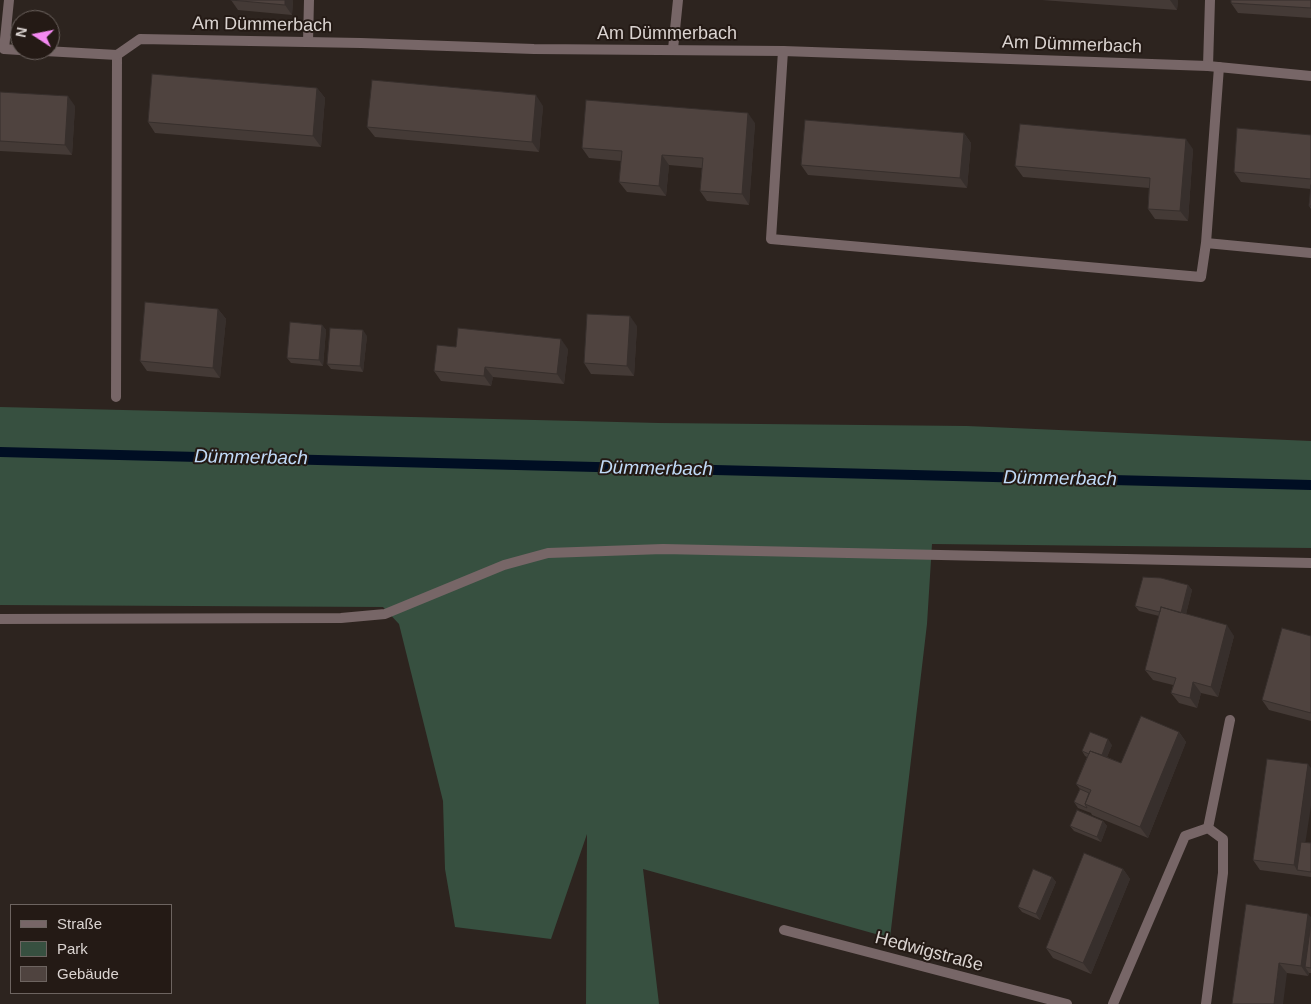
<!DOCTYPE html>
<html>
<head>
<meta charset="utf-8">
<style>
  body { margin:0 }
  #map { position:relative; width:1311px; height:1004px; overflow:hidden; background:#2d241f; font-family:Helvetica,sans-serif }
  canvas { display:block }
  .legend { position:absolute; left:10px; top:904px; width:162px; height:90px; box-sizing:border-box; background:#241a15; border:1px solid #6d6460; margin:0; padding:6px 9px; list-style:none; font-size:15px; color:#dbd4d1 }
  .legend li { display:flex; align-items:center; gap:10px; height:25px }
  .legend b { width:25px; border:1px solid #6d6460 }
  .north { position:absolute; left:10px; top:10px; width:50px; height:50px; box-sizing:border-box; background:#241a15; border:1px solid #6d6460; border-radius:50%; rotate:281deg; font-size:14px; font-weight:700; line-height:20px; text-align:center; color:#dbd4d1 }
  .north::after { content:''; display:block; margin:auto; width:18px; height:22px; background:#f489f1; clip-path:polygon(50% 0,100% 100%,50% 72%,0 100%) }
</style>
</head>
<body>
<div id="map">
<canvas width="1311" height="1004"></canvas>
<ul class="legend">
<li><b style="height:6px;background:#776667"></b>Straße</li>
<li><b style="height:14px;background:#375040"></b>Park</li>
<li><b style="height:14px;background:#4f433f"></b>Gebäude</li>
</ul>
<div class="north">N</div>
</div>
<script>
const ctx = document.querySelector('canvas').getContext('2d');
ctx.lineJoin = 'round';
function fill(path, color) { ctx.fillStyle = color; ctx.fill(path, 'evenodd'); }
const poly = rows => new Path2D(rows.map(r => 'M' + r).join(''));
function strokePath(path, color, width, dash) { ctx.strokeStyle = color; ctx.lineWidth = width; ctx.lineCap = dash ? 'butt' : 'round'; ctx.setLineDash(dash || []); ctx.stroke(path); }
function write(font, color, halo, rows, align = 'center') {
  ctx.font = font + ' Helvetica,sans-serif'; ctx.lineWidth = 4; ctx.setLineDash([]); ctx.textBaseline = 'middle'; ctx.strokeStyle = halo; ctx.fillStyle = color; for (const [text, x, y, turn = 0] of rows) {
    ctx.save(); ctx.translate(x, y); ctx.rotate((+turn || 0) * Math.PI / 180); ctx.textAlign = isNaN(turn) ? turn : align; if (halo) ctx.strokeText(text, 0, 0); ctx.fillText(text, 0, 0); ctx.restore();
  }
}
const green = poly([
  [0,407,659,423,967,426,1311,441,1311,548,932,544,927,624,890,938,643,869,659,1004,586,1004,587,834,551,939,455,927,445,869,443,801,399,624,383,607,0,605]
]);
const stream = poly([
  [0,452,1311,485]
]);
const service = poly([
  [308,42,309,0],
  [673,49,678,0],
  [783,51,771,239,1201,277,1206,243],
  [1208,66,1210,0],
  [1219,67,1206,243,1311,253],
  [116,397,117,55],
  [0,619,341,618,385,614,504,565,548,553,663,549,1311,563]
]);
const minor = poly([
  [9,0,4,49,20,50],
  [27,50,117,55,140,39,361,43,534,49,783,51,1208,66,1311,76],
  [1208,828,1230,720],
  [784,930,1067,1004],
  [1113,1004,1185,836,1208,828],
  [1206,1004,1223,873,1223,839,1208,828]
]);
const wall = poly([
  [231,0,293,0,292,15,238,10],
  [1042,0,1178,0,1177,10],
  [1311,0,1311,18,1238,13,1231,3],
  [317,88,325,98,321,147,155,133,148,122],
  [0,92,75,106,72,155,0,151],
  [543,106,539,152,375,137,367,127],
  [755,123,749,205,707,201,700,191,702,168,669,165,666,196,627,192,619,182,621,161,589,158,582,148],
  [964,133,971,143,967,188,808,175,801,165],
  [1311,135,1311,209,1309,206,1311,189,1241,182,1234,172],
  [1193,149,1188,221,1155,219,1148,209,1149,188,1023,177,1015,166],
  [218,309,226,319,220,378,147,371,140,361],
  [322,325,326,330,323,366,291,363,287,358],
  [637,326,634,376,591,374,584,363],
  [367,336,363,372,331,369,327,364],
  [456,347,568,349,564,384,493,377,491,386,441,381,434,371],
  [1188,585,1192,590,1186,614,1234,636,1218,697,1201,693,1197,708,1179,703,1171,693,1173,685,1153,680,1145,670,1159,616,1139,611,1135,606],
  [1311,636,1311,721,1269,710,1262,700],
  [1179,732,1186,742,1148,838,1092,815,1091,813,1078,808,1074,802,1080,789,1076,784,1087,757,1085,756,1082,751,1112,745,1107,757,1121,763],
  [1103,821,1107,826,1101,842,1074,831,1070,826],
  [1306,842,1311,843,1311,877,1260,870,1253,860],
  [1123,869,1130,879,1091,974,1053,958,1046,948],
  [1052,877,1056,882,1040,920,1022,912,1018,907],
  [1311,917,1311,973,1309,973,1308,976,1287,973,1232,1004]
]);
const shadedWall = poly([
  [285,0,293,0,292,15,285,5],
  [1170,0,1178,0,1177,10],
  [317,88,325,98,321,147,313,136],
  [536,95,543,106,539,152,532,142],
  [68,96,75,106,72,155,65,145],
  [748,113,755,123,749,205,742,194],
  [964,133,971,143,967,188,960,178],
  [1186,139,1193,149,1188,221,1180,211],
  [662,155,669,165,666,196,659,186],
  [218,309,226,319,220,378,213,368],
  [630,316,637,326,634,376,627,366],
  [322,325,326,330,323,366,319,360],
  [363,330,367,336,363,372,360,366],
  [561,339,568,349,564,384,557,374],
  [485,367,493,377,491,386,484,376],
  [1188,585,1192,590,1184,622,1180,617],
  [1227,625,1234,636,1218,697,1211,687],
  [1193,682,1201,693,1197,708,1190,698],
  [1179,732,1186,742,1148,838,1140,827],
  [1108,739,1112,745,1104,764,1101,758],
  [1308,764,1311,768,1311,806,1301,871,1297,870,1294,865],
  [1103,821,1107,826,1101,842,1097,837],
  [1123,869,1130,879,1091,974,1083,963],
  [1052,877,1056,882,1040,920,1036,914],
  [1308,914,1311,917,1311,957,1305,967,1309,973,1308,976,1301,966],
  [1279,963,1287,973,1283,1004,1274,1004]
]);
const building = poly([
  [231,0,285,0,285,5,231,0],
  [1231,0,1311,0,1311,8,1231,3,1231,0],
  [152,74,317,88,313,136,148,122,152,74],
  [372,80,536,95,532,142,367,127,372,80],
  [0,92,68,96,65,145,0,141,0,92],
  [586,100,748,113,742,194,700,191,703,158,662,155,659,186,619,182,622,151,582,148,586,100],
  [805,120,964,133,960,178,801,165,805,120],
  [1020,124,1186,139,1180,211,1148,209,1150,178,1015,166,1020,124],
  [1237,128,1311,135,1311,179,1234,172,1237,128],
  [1311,185,1311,206,1309,206,1311,185],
  [145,302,218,309,213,368,140,361,145,302],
  [587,314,630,316,627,366,584,363,587,314],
  [290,322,322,325,319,360,287,358,290,322],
  [330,328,363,330,360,366,327,364,330,328],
  [458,328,561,339,557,374,485,367,484,376,434,371,437,345,456,347,458,328],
  [1143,577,1161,578,1188,585,1181,613,1161,607,1160,612,1135,606,1143,577],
  [1161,607,1227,625,1211,687,1193,682,1190,698,1171,693,1176,678,1145,670,1161,607],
  [1282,628,1311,636,1311,713,1262,700,1282,628],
  [1141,716,1179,732,1140,827,1085,804,1091,790,1076,784,1090,751,1121,763,1141,716],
  [1090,732,1108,739,1102,755,1090,751,1089,754,1082,751,1090,732],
  [1267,759,1308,764,1294,865,1253,860,1267,759],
  [1080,789,1089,793,1085,804,1087,808,1074,802,1080,789],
  [1077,810,1103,821,1097,837,1070,826,1077,810],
  [1301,842,1311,843,1311,872,1297,870,1301,842],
  [1084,853,1123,869,1083,963,1046,948,1084,853],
  [1033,869,1052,877,1036,914,1018,907,1033,869],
  [1246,904,1308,914,1301,966,1279,963,1274,1004,1232,1004,1246,904],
  [1311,923,1311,968,1305,967,1311,923]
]);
const streetNames = [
  ["Am Dümmerbach",262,25,1],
  ["Am Dümmerbach",667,34],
  ["Am Dümmerbach",1072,45,2],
  ["Hedwigstraße",929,952,15]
];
const waterNames = [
  ["Dümmerbach",251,458,1],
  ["Dümmerbach",656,469,1],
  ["Dümmerbach",1060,479,1]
];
fill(green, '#375040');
strokePath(stream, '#000e23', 10);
strokePath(service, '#776667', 10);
strokePath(minor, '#776667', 10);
fill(wall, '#443a36');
fill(shadedWall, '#372f2c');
fill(building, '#4f433f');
strokePath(building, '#372f2c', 1);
write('18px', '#dbd4d1', '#241a15', streetNames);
write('italic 19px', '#c0daf7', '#241a15', waterNames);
</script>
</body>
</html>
